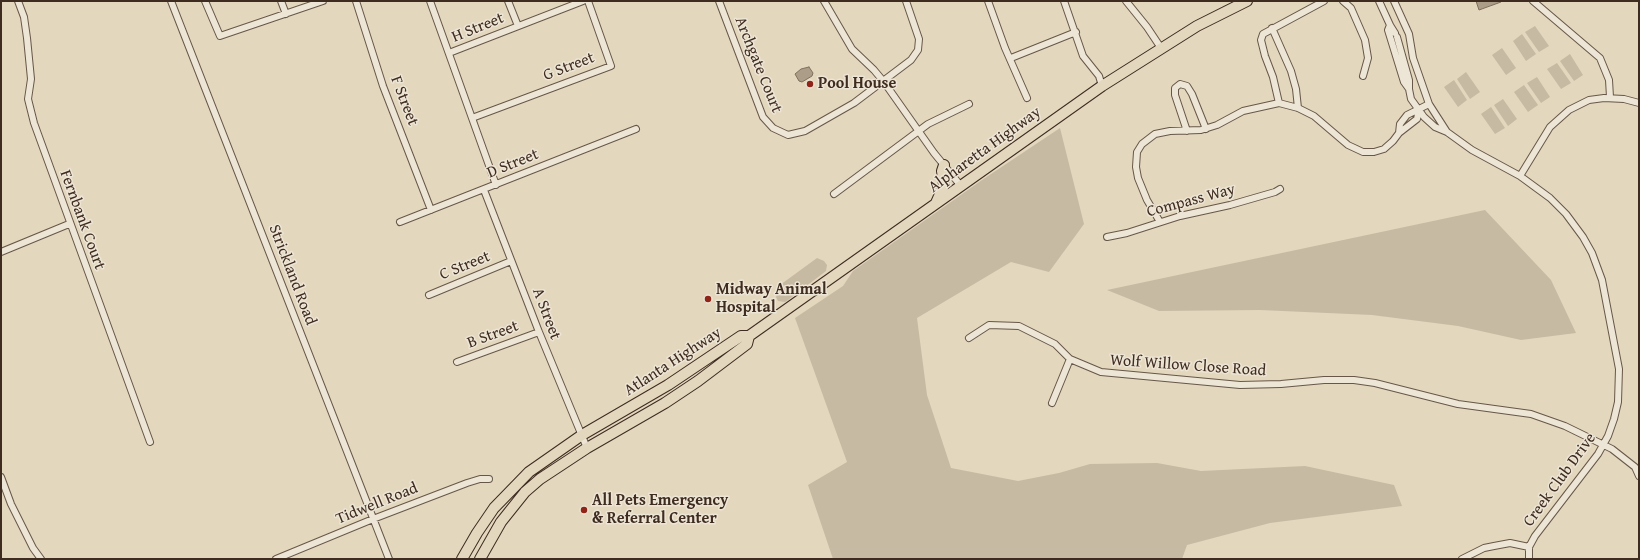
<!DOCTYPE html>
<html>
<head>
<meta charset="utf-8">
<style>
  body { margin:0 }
  #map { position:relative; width:1640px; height:560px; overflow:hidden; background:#e3d7be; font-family:"Gentium Book Plus",serif }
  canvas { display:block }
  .frame { position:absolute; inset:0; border:2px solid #3e2c20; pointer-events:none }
</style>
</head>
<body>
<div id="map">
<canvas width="1640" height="560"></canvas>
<div class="frame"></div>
</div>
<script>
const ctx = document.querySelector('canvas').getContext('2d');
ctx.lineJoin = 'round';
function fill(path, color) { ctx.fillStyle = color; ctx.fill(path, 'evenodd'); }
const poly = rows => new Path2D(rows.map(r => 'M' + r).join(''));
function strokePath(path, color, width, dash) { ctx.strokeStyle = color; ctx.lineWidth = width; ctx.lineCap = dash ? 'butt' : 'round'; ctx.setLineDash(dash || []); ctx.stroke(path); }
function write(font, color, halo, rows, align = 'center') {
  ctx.font = font + ' "Gentium Book Plus",serif'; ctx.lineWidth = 3; ctx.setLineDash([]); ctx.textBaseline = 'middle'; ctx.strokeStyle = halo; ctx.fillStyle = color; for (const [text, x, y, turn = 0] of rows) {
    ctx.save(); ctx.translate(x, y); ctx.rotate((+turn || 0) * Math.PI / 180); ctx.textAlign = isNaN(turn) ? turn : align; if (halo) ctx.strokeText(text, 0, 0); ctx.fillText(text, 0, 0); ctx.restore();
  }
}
const green = poly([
  [1535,26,1549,46,1539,52,1525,32],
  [1522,34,1536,54,1526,61,1513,41],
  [1502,48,1516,68,1506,75,1492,55],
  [1570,54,1583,75,1574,81,1560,61],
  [1557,63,1571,83,1561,89,1547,69],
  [1466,72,1480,92,1470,99,1457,79],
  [1537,77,1550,97,1541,103,1527,83],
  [1454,80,1467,100,1458,107,1444,87],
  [1524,85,1538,105,1528,112,1514,92],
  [1503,99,1517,119,1508,126,1494,105],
  [1491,107,1505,128,1495,134,1481,114],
  [1060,128,1084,224,1049,272,1011,262,917,318,927,395,951,468,1018,481,1059,473,1090,464,1157,463,1201,471,1305,466,1394,485,1402,506,1270,523,1187,545,1182,559,833,559,808,485,847,462,795,318,843,286,853,271,982,180],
  [1485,210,1551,280,1576,333,1521,340,1458,326,1372,315,1260,310,1159,311,1107,290],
  [817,258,824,261,827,265,826,271,788,300,785,302,778,301,776,297,780,285]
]);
const water = poly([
  [1476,1,1500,1,1501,2,1479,10,1476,1],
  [809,67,813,73,812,76,802,82,799,81,795,74,801,69,809,67]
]);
const street = poly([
  [18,1,24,17,27,38,31,79,28,99,34,123,150,442],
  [171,1,389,559],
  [205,1,220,36,323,1],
  [281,1,286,14],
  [356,1,383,86,431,210],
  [430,1,496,185],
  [508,1,518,26],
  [719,1,763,117,773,128,788,135,805,131,854,103,911,60,918,50,919,39,906,1],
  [824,1,852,49,874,70,884,82,934,153,961,186],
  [988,1,1005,48,1027,98],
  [1064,1,1083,56,1099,76,1102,86],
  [1126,1,1147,27,1161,48],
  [1343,1,1351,8,1365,40,1368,58,1363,76],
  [1379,1,1390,25,1388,30,1404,82,1409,89,1411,99,1424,117,1435,127,1447,132,1472,150,1520,176,1550,198,1566,214,1583,237,1592,253,1602,280,1619,369,1618,402,1614,419,1608,436,1598,454,1535,536,1529,547,1529,559],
  [1394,1,1409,34,1413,58,1429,104,1447,132],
  [1533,1,1600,58,1609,80,1610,97],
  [1390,25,1395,33],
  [1272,28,1291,71,1296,89,1298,108],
  [1397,37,1409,80,1409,89],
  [449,53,583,1],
  [1011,58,1076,32],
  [1279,103,1273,77,1265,56,1261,40,1263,34,1324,1],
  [472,118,611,66,588,1],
  [1187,131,1175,95,1175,88,1180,84,1187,86,1192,94,1206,129],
  [1399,133,1417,119,1419,110],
  [1520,176,1550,127,1569,110,1589,100,1604,98,1624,99,1639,103],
  [484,190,539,332,587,448],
  [834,194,928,124,969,104],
  [400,222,636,129],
  [1160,222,1147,200,1138,178,1136,167,1137,152,1142,144,1155,134,1170,131,1201,130,1217,125,1243,111,1279,103,1298,108,1314,116,1348,145,1363,152,1374,152,1384,149,1393,141,1399,133,1400,124,1407,115,1429,104],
  [1107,237,1127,233,1180,216,1230,205,1275,192,1280,189],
  [1,252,69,224],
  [429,295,511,261],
  [969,338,989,325,1019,326,1055,344,1070,359,1101,372,1240,385,1281,384,1324,380,1354,380,1375,383,1458,404,1531,414,1565,426,1612,449,1635,467,1639,476],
  [457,362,539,332],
  [1052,403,1070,359],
  [1,477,11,504,33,548,41,559],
  [276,559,373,519,467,483,480,479,489,479],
  [1462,559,1484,548,1494,546,1510,543,1529,547]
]);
const primary = poly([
  [936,203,944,185,942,171,944,165],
  [749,336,1102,86,1197,26,1247,1],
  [462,559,477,533,494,508,529,472,582,435,668,385,741,336,749,336],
  [480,559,501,522,525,492,540,479,587,448,665,403,698,381,747,344,749,336]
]);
const markers = [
  [810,84,4,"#8f2418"],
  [708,299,4,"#8f2418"],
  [584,510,4,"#8f2418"]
];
const streetNames = [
  ["H Street",478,28,-22],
  ["Archgate Court",758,65,68],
  ["G Street",569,67,-21],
  ["F Street",404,101,69],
  ["Alpharetta Highway",985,150,-36],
  ["D Street",513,164,-22],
  ["Compass Way",1191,201,-15],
  ["Fernbank Court",82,220,70],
  ["C Street",465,266,-22],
  ["Strickland Road",292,275,69],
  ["A Street",546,314,69],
  ["B Street",493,335,-20],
  ["Atlanta Highway",673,362,-33],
  ["Wolf Willow Close Road",1188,366,4],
  ["Creek Club Drive",1560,480,-54],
  ["Tidwell Road",377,504,-22]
];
const poiNames = [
  ["Pool House",818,84],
  ["Midway Animal",716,290],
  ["Hospital",716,308],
  ["All Pets Emergency",592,501],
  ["& Referral Center",592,519]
];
fill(green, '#c7baa3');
fill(water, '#ab9d88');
strokePath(water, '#7f705e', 1);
strokePath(street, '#675748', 8);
strokePath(primary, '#3e2c20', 12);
strokePath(street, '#ede5d5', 6);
strokePath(primary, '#e3d7be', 10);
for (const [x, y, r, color] of markers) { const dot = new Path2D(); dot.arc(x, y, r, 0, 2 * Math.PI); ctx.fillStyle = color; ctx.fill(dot); strokePath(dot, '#ede5d5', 1.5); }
write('16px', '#3e2c20', '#ede5d5', streetNames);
write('bold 16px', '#3e2c20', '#ede5d5', poiNames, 'left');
</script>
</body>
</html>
